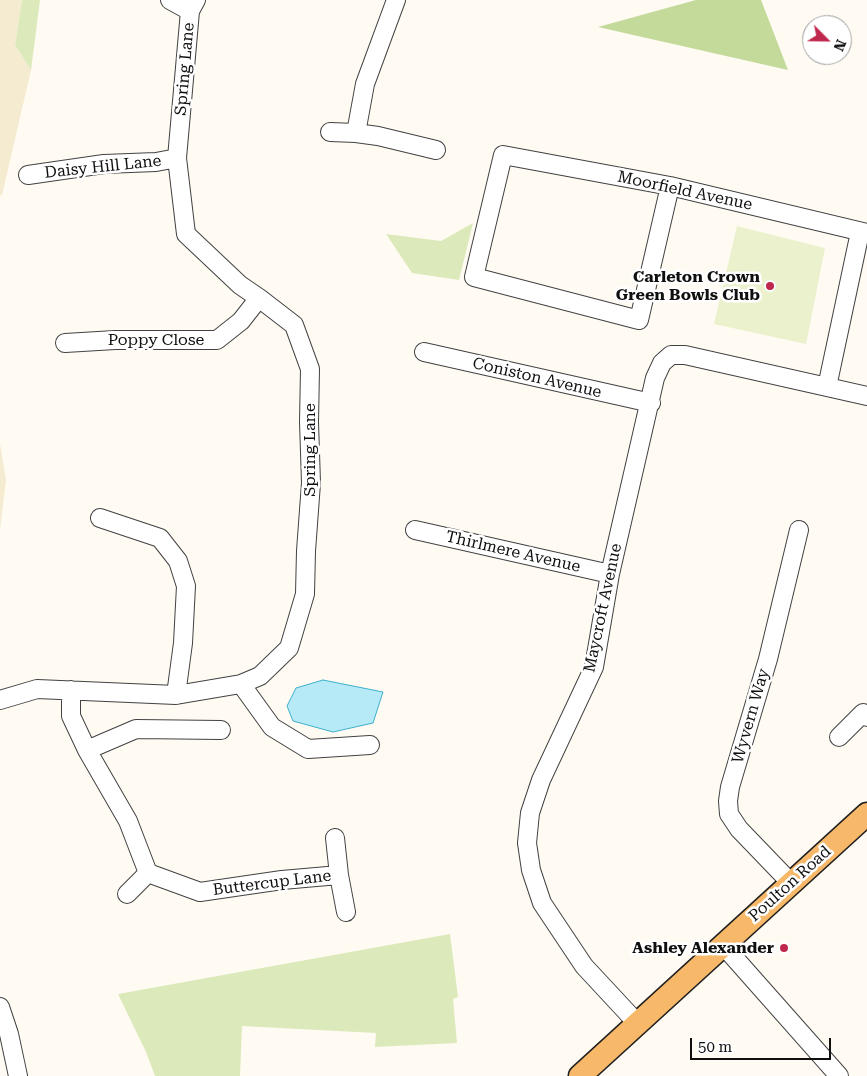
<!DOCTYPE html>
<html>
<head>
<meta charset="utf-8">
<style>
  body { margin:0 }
  #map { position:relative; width:867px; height:1076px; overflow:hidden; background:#fffaf2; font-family:"Roboto Serif",serif }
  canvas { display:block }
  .north { position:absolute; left:802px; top:15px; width:50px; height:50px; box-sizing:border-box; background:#fff; border:1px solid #9f9f9f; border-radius:50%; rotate:113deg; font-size:14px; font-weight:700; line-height:20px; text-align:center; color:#0f0f0f }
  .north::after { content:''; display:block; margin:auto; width:18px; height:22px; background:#c0274c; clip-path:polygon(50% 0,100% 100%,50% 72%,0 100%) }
  .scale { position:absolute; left:690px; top:1038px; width:141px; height:22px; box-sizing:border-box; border:2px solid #0f0f0f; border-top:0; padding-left:6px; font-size:15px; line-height:18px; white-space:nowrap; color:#0f0f0f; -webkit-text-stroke:4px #fff; paint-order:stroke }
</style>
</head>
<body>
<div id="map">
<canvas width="867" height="1076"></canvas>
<div class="north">N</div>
<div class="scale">50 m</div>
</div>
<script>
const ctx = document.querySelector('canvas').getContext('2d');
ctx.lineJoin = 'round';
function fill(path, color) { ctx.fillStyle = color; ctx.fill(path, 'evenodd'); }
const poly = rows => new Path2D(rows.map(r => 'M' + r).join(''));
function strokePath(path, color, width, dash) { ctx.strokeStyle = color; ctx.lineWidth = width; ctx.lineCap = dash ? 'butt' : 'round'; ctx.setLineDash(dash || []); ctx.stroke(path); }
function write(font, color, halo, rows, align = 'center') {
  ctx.font = font + ' "Roboto Serif",serif'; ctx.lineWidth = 5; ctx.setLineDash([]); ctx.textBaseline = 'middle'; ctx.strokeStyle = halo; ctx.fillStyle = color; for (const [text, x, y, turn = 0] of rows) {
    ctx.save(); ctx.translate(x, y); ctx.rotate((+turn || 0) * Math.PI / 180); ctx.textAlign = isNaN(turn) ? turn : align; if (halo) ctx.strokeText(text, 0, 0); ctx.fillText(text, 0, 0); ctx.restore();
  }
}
const farmland = poly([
  [0,0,22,0,15,45,31,70,2,195,0,196],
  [0,444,6,480,0,530]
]);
const green = poly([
  [22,0,40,0,31,70,15,45],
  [473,223,459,280,412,273,386,234,441,241],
  [450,934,458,997,453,999,457,1043,375,1047,376,1033,242,1026,240,1076,155,1076,146,1052,118,994]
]);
const forest = poly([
  [696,0,761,0,788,70,598,27]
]);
const pitch = poly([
  [737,226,825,248,806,344,714,324]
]);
const water = poly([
  [323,680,383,692,373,723,333,732,293,721,287,706,296,688,323,680]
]);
const minor = poly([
  [170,0,190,11],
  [330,132,356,133,378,136,436,150],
  [356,133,365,84,396,0],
  [28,175,104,164,156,162,177,158],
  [670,186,639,320,474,277,503,155,670,186,867,233],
  [65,343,115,340,217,340,241,321,259,298],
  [424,352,651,403],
  [827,387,860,232],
  [100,518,160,538,178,561,186,586,183,643,176,695],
  [415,530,610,574],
  [241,684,272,727,308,749,370,745],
  [71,690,71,716,87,750,128,821,148,873,200,892,282,880,339,875],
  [0,700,37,689,176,695,241,684,260,676,289,648,305,594,306,551,311,483,309,422,310,369,294,325,259,298,240,285,186,234,177,158,190,11,196,0],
  [839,737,863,713,867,717],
  [87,750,136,729,221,730],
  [335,838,339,875,346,912],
  [790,882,739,829,729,814,728,801,730,787,768,659,799,530],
  [127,894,148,873],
  [723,945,839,1076],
  [0,1007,9,1034,18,1076],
  [637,1023,584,966,542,903,531,870,527,843,530,813,541,780,594,667,610,574,655,378,662,363,671,355,685,355,867,396]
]);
const major = poly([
  [580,1076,867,814]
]);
const markers = [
  [770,286,5,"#c0274c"],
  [784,948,5,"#c0274c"]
];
const streetNames = [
  ["Spring Lane",185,69,-85],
  ["Daisy Hill Lane",103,167,-6],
  ["Moorfield Avenue",685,191,12],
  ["Poppy Close",156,340],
  ["Coniston Avenue",537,378,13],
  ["Spring Lane",310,450,-90],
  ["Thirlmere Avenue",513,552,13],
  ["Maycroft Avenue",603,608,-78],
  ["Wyvern Way",751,716,-74],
  ["Buttercup Lane",272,883,-7],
  ["Poulton Road",790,884,-42]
];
const poiNames = [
  ["Carleton Crown",760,277],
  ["Green Bowls Club",760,295],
  ["Ashley Alexander",774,948]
];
fill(farmland, '#f5ebd1');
fill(green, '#dceabb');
fill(forest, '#c3da9a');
fill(pitch, '#ebf1cd');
fill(water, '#b6eaf6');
strokePath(water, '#3eafcd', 1);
strokePath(minor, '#424242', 20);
strokePath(major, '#202020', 25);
strokePath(minor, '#fff', 18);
strokePath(major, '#f7b969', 22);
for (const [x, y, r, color] of markers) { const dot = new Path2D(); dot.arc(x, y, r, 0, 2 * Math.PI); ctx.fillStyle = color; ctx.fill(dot); strokePath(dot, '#fff', 2); }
write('16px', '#0f0f0f', '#fff', streetNames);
write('bold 16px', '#0f0f0f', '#fff', poiNames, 'right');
</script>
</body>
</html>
